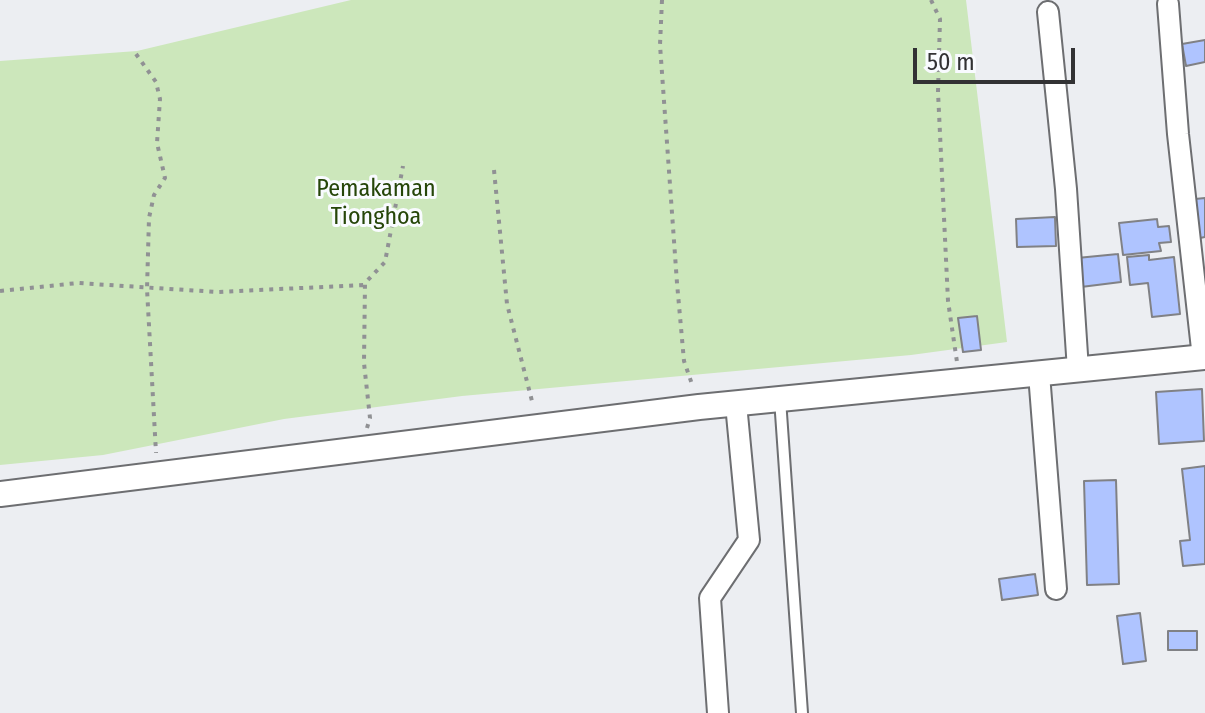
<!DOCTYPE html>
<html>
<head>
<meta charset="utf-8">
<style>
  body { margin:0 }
  #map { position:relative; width:1205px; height:713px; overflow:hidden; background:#eceef2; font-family:"Fira Sans Condensed",sans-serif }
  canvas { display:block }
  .scale { position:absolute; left:913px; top:48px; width:162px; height:36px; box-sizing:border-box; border:4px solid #323234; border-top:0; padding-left:10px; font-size:24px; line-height:28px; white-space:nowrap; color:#323234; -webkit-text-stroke:6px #f9fbff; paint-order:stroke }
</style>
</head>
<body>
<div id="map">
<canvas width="1205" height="713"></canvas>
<div class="scale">50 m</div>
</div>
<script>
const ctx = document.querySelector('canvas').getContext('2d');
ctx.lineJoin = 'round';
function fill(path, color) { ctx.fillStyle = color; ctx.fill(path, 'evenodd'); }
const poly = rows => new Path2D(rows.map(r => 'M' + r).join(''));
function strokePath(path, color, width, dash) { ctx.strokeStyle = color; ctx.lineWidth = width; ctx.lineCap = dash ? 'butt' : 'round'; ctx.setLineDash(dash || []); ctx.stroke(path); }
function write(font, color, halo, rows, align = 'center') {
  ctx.font = font + ' "Fira Sans Condensed",sans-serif'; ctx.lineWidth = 6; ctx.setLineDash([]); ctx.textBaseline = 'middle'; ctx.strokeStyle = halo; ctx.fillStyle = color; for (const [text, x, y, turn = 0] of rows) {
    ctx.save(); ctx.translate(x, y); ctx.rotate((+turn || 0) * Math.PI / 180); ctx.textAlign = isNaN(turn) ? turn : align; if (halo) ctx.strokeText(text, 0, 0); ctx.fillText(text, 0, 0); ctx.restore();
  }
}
const green = poly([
  [351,0,966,0,1007,342,911,355,462,396,284,419,103,455,0,465,0,61,137,51]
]);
const building = poly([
  [1205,40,1205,62,1186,66,1182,44,1205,40],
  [1205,198,1205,237,1200,238,1195,199,1205,198],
  [1055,217,1056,246,1017,247,1016,219,1055,217],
  [1157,219,1158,227,1169,226,1171,242,1159,243,1161,251,1123,255,1119,223,1157,219],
  [1118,254,1121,282,1081,287,1077,258,1118,254],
  [1149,255,1149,260,1174,257,1180,314,1152,317,1148,283,1130,285,1127,257,1149,255],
  [977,316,981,350,963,352,958,318,977,316],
  [1202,389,1204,441,1159,444,1156,392,1202,389],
  [1205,466,1205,564,1183,566,1180,541,1190,540,1182,469,1205,466],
  [1116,480,1119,584,1087,585,1084,481,1116,480],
  [1035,574,1038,595,1002,600,999,579,1035,574],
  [1140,613,1146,661,1123,664,1117,616,1140,613],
  [1168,631,1197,631,1197,650,1168,650,1168,631]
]);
const path = poly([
  [662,0,660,45,677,283,684,361,693,387],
  [931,0,940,19,938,92,948,301,957,362],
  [136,54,156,82,160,99,157,143,165,178,154,195,149,218,147,289,156,453],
  [494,170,507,304,533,405],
  [0,291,78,283,217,292,365,285],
  [367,428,370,418,364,363,365,283,385,262,403,166]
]);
const service = poly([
  [780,399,802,713]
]);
const minor = poly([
  [1168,4,1178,134,1203,358],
  [1048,12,1066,189,1078,370],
  [1039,374,1056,589],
  [718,713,710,598,749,540,736,404]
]);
const tertiary = poly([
  [0,494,699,407,1205,357]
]);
const parkNames = [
  ["Pemakaman",376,189],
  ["Tionghoa",376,217]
];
fill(green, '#cce7bb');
fill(building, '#afc4ff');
strokePath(building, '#808185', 2);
strokePath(service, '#6d6e71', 14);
strokePath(minor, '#6d6e71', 24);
strokePath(tertiary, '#6d6e71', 28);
strokePath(path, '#909194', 4, [4, 6]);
strokePath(service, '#fff', 10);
strokePath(minor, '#fff', 20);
strokePath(tertiary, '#fff', 24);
write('24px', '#264609', '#f9fbff', parkNames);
</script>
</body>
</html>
